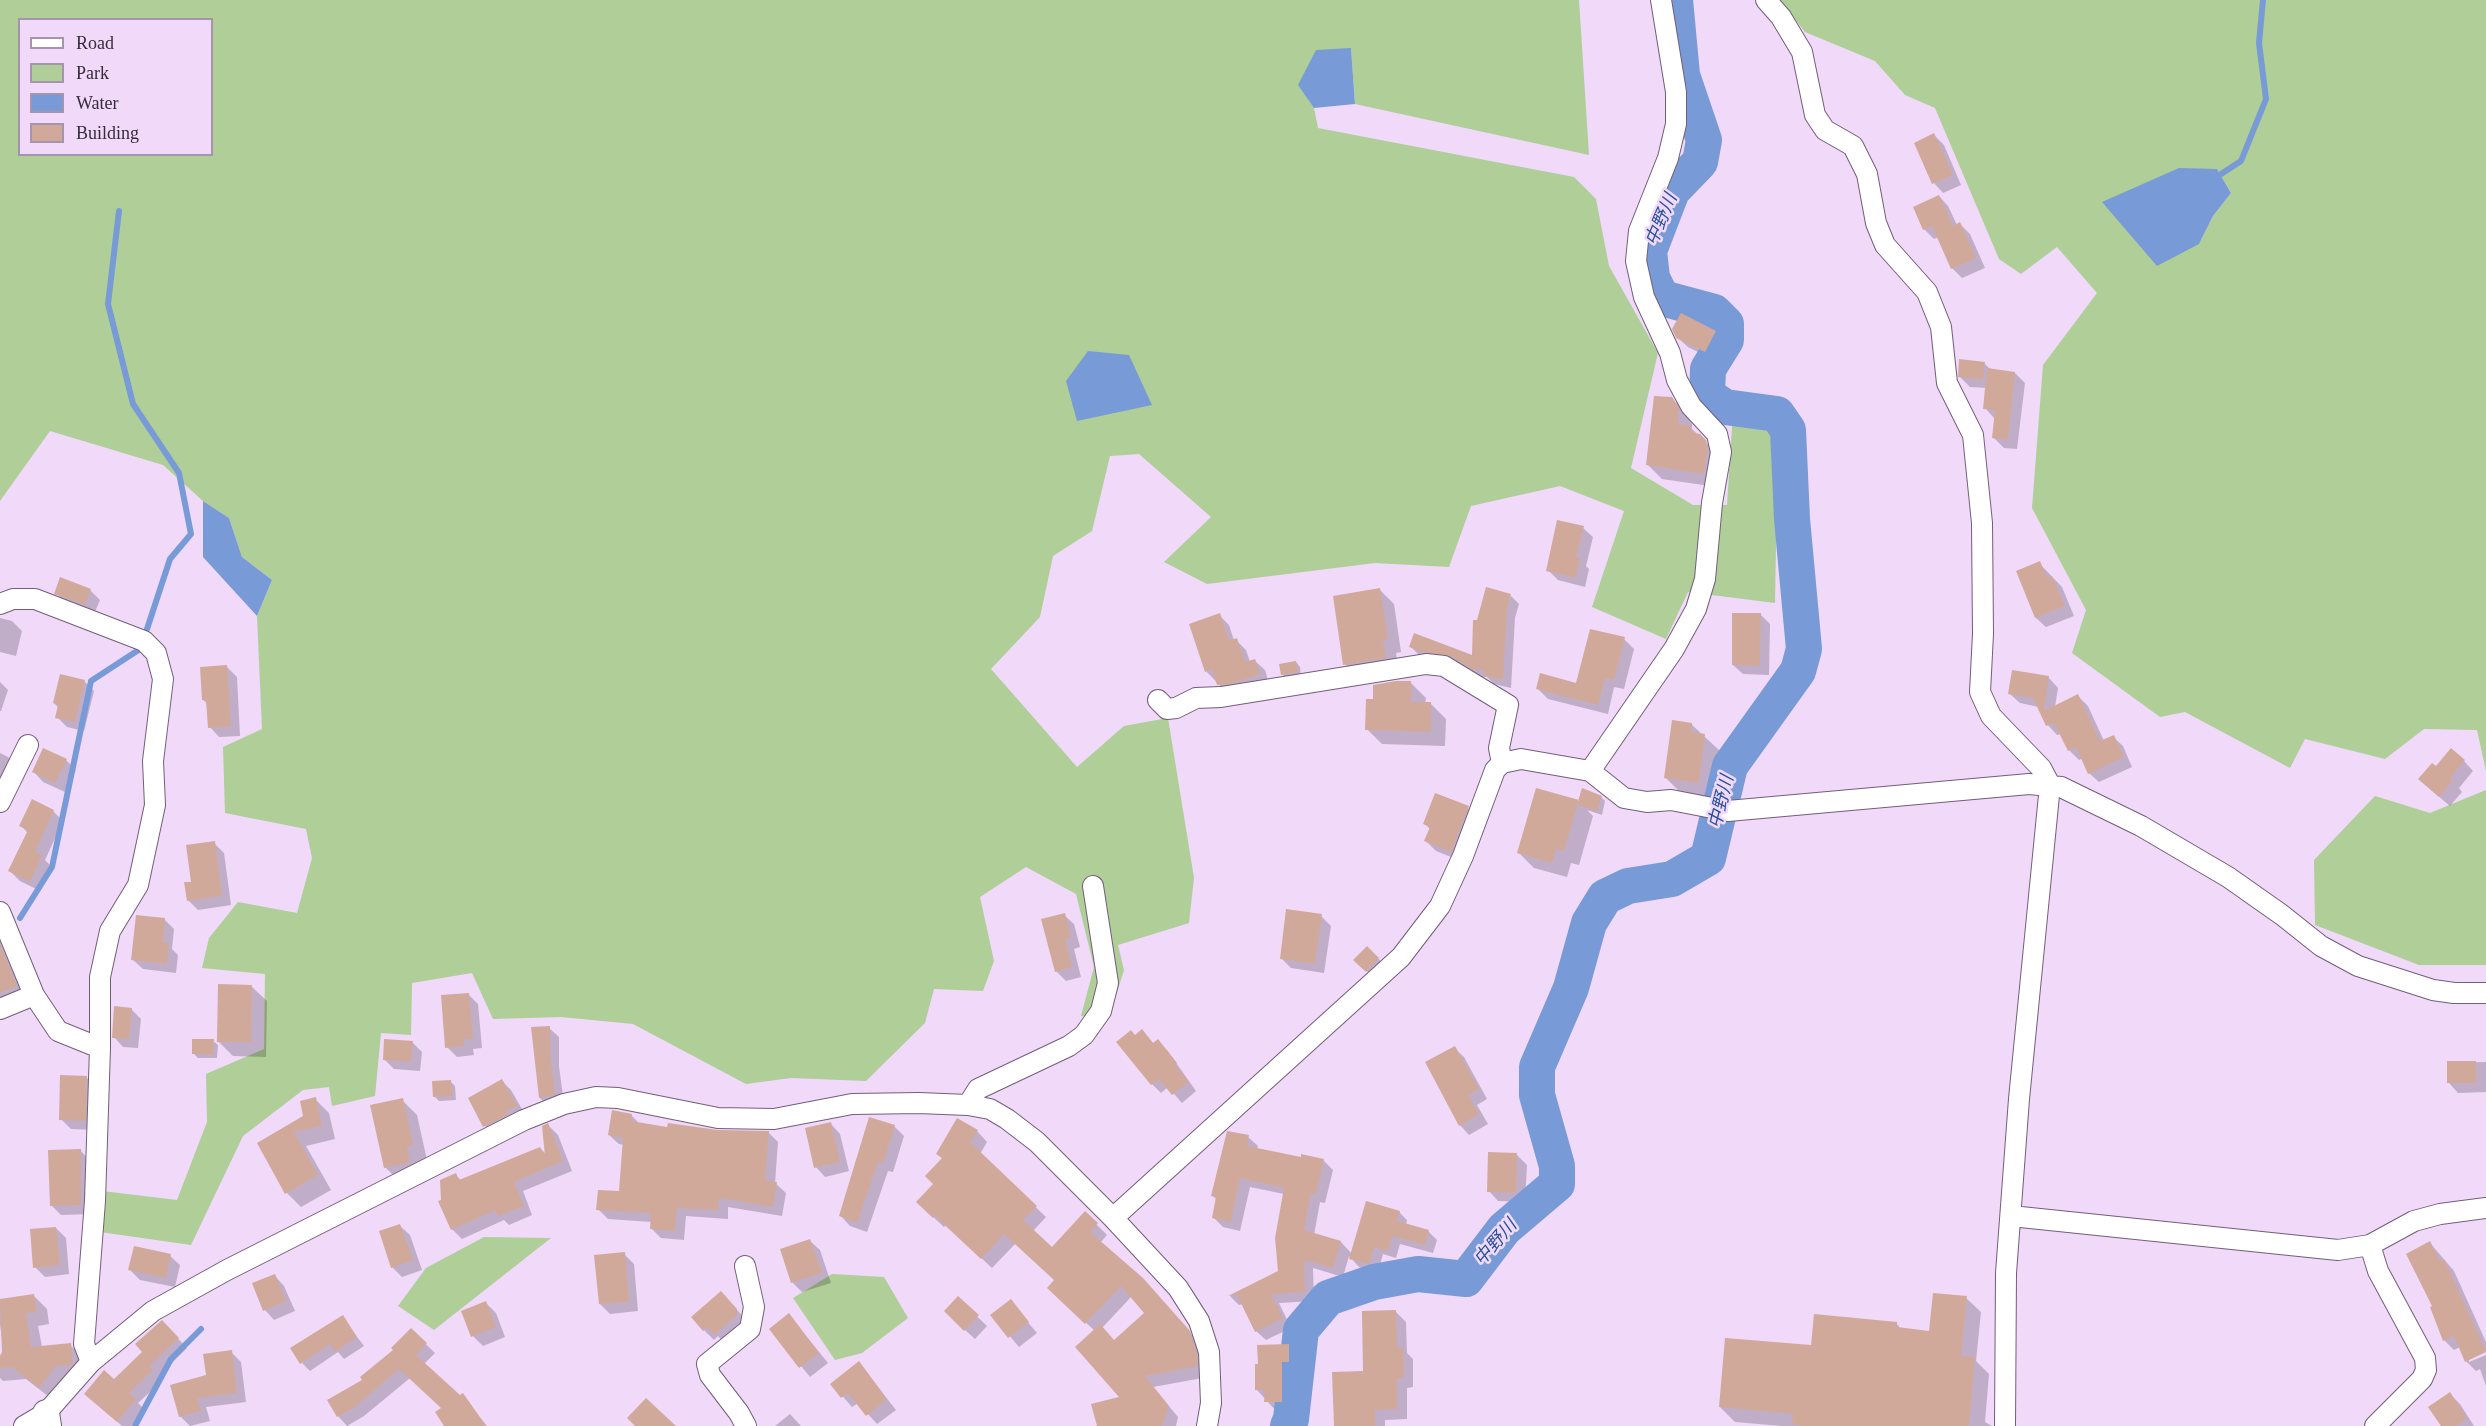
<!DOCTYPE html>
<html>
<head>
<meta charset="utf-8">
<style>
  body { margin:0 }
  #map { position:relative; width:2486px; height:1426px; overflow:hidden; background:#f0d9f9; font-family:"Times New Roman",serif }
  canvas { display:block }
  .legend { position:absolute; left:18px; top:18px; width:195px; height:138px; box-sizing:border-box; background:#f0d9f9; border:2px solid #a594ac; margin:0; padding:8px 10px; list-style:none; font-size:18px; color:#352c39 }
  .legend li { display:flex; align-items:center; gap:12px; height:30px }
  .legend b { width:30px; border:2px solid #a594ac }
</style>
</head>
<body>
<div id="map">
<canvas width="2486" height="1426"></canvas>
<ul class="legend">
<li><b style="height:8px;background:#fff"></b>Road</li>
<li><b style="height:16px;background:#afce98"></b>Park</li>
<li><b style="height:16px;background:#789ad7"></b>Water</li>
<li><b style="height:16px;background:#d0a99b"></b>Building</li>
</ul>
</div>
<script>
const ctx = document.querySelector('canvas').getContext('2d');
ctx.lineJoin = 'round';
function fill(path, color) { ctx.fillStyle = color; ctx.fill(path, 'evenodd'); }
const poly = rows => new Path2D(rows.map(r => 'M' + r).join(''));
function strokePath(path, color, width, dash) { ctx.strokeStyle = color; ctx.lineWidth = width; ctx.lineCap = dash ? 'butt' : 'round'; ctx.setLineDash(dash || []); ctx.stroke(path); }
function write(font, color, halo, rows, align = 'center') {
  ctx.font = font + ' "Times New Roman","Noto Sans JP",serif'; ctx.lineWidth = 5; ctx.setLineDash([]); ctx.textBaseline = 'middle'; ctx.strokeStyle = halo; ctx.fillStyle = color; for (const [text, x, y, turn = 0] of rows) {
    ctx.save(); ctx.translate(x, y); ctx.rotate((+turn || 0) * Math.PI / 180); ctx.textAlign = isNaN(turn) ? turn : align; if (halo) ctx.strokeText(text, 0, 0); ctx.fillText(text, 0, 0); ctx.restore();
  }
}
const green = poly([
  [0,0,1579,0,1589,155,1355,104,1351,48,1299,85,1314,108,1318,128,1574,177,1596,199,1609,266,1658,353,1631,468,1693,505,1727,505,1733,412,1778,426,1775,603,1688,592,1666,639,1592,607,1624,511,1560,486,1471,506,1449,567,1375,563,1207,584,1164,562,1211,517,1139,454,1110,456,1092,531,1053,556,1040,617,991,669,1077,767,1124,726,1168,718,1194,878,1189,923,1118,945,1124,970,1109,1018,1081,1016,1094,967,1076,894,1026,867,980,897,994,961,983,991,934,989,925,1023,866,1081,791,1078,746,1084,633,1024,561,1017,493,1019,472,973,412,983,411,1035,381,1033,375,1096,332,1106,329,1087,303,1090,243,1136,191,1245,100,1232,102,1191,177,1200,207,1122,206,1074,264,1049,265,974,202,968,209,938,238,902,297,913,312,858,306,829,225,813,223,747,262,729,257,616,272,580,242,557,229,518,203,501,163,465,50,431,0,501],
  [20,20,212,20,212,154,20,154],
  [1780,0,2486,0,2486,771,2477,730,2424,729,2385,759,2305,739,2290,768,2185,712,2160,717,2072,653,2086,610,2032,508,2043,365,2097,293,2057,247,2021,274,1999,259,1935,108,1905,95,1875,61,1805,32],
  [2217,169,2231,193,2213,216,2199,244],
  [2486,790,2486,965,2419,965,2315,925,2314,860,2375,796,2430,813],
  [484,1237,551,1238,434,1330,398,1306,426,1268],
  [832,1274,884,1277,908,1318,862,1353,835,1360,793,1298]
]);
const water = poly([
  [1351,48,1355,104,1314,108,1298,85,1316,50],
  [2179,168,2217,169,2231,193,2213,216,2199,244,2157,266,2102,202],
  [1088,351,1129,355,1152,405,1077,421,1066,381],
  [203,501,229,518,242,557,272,580,257,616,203,557]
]);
const shadow = poly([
  [1934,135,1944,145,1961,185,1943,193,1934,183,1916,143],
  [1939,196,1948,206,1957,225,1960,224,1970,234,1985,268,1962,278,1952,268,1939,237,1934,239,1924,229,1915,207],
  [1715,332,1725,342,1715,361,1688,347,1677,337],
  [1985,364,1991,370,2015,373,2025,383,2017,449,2004,448,1994,438,1994,418,1985,408,1987,388,1970,387,1960,377],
  [1672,398,1686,413,1692,424,1692,429,1719,455,1717,487,1662,479,1648,465],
  [1583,528,1593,537,1586,566,1589,569,1585,587,1558,580,1548,570],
  [2039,563,2062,587,2074,616,2046,627,2036,618,2018,572],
  [90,590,100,600,94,614,66,603,56,593],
  [1380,590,1394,604,1401,652,1396,653,1399,672,1358,678,1345,664],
  [1511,596,1519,604,1515,618,1511,688,1494,684,1487,677,1481,677,1460,663,1433,660,1419,655,1410,646,1473,657],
  [1760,614,1770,624,1769,675,1743,674,1733,665],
  [1219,615,1229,625,1234,640,1236,640,1246,650,1250,662,1255,661,1265,670,1269,684,1228,694,1206,671],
  [0,618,12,621,22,631,16,656,0,652],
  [1624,639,1634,649,1624,689,1614,687,1608,714,1548,699,1538,689,1577,684],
  [1296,662,1300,667,1301,677,1287,679,1282,674],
  [227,667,237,677,240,736,219,737,210,727,208,704,203,700],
  [2049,678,2058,688,2055,707,2078,696,2088,706,2104,741,2113,737,2123,746,2132,767,2099,782,2089,773,2083,758,2079,760,2069,750,2061,734,2057,735,2048,725,2039,707,2020,703,2010,694],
  [84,681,94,691,84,731,67,727,57,717,59,708,54,703],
  [0,682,8,690,1,711,0,711],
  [1411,683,1426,698,1425,704,1431,704,1446,719,1445,746,1382,744,1367,729,1374,701],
  [1691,724,1720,751,1713,797,1681,793,1666,778],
  [0,753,8,757,18,767,0,790],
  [66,760,76,770,65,792,43,782,34,772],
  [2464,761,2473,771,2459,788,2462,792,2450,806,2430,789],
  [1601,797,1605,801,1602,815,1587,810,1593,816,1579,865,1571,863,1567,877,1534,868,1519,853,1578,801],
  [1468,808,1478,817,1461,861,1436,851,1426,841,1431,830,1425,824],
  [53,811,63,821,45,860,51,866,40,891,20,881,10,871,28,833,21,826],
  [214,843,224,853,231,905,198,910,188,900,193,883],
  [1064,915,1074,924,1080,947,1074,949,1081,977,1066,981,1056,971],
  [1321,916,1331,926,1324,973,1291,968,1281,958],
  [164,919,174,929,172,949,178,955,176,973,143,969,133,960],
  [0,937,26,996,0,1005],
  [1367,948,1383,963,1371,975,1356,960],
  [251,986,267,1001,266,1057,233,1056,218,1041],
  [468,994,478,1004,482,1048,473,1049,474,1055,457,1057,447,1047],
  [131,1009,141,1019,138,1048,123,1047,114,1037],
  [549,1028,559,1037,559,1066,564,1104,550,1108,540,1098,532,1029],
  [1142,1031,1154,1044,1167,1050,1196,1091,1182,1103,1168,1087,1161,1093,1152,1084,1135,1036],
  [213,1041,218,1045,217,1058,198,1058,194,1054],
  [412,1042,422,1052,420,1071,394,1069,384,1059],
  [1454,1048,1464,1057,1487,1099,1477,1105,1488,1124,1469,1135,1460,1125],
  [2486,1062,2486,1092,2458,1093,2449,1083,2448,1063],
  [86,1077,96,1087,95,1130,71,1129,61,1119],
  [450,1081,455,1086,456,1100,439,1101,435,1097],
  [502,1081,511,1090,526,1116,494,1136,485,1126],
  [315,1099,329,1113,335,1139,306,1146,331,1190,301,1207,287,1193,259,1143,305,1117],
  [402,1100,417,1115,427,1160,400,1182,385,1167],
  [631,1115,641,1125,668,1129,768,1132,778,1142,775,1183,786,1193,782,1216,728,1207,728,1219,686,1216,684,1240,661,1238,652,1229,652,1222,608,1219,598,1209,621,1193,624,1145,619,1144,609,1135],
  [831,1124,840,1134,849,1171,825,1177,816,1167],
  [548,1125,558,1135,572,1171,523,1191,532,1215,509,1225,504,1220,462,1239,452,1229,440,1202,455,1175,461,1180,540,1148,547,1155],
  [894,1126,904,1136,893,1172,888,1171,867,1232,850,1226,841,1216],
  [977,1131,987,1142,980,1154,1046,1217,1033,1231,1052,1249,1085,1213,1107,1235,1100,1243,1153,1291,1200,1344,1208,1377,1153,1387,1178,1417,1176,1426,1098,1426,1122,1398,1095,1331,1059,1298,1056,1281,1016,1243,992,1268,946,1225,944,1227,929,1213,943,1159,937,1154],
  [1132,1296,1146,1313,1114,1341,1102,1328],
  [1248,1137,1258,1146,1257,1149,1302,1159,1323,1160,1333,1170,1325,1203,1320,1202,1314,1235,1341,1242,1352,1254,1399,1212,1407,1220,1406,1225,1428,1231,1437,1240,1433,1253,1400,1244,1396,1258,1383,1254,1378,1272,1359,1267,1349,1256,1343,1277,1313,1268,1314,1301,1279,1303,1291,1328,1266,1340,1256,1331,1243,1304,1239,1305,1230,1296,1280,1271,1284,1194,1250,1187,1240,1231,1223,1227,1213,1217,1217,1200,1213,1196],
  [81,1151,90,1161,91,1214,61,1215,52,1206],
  [1517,1155,1527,1165,1525,1202,1498,1201,1489,1191],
  [400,1226,410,1235,422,1270,402,1277,392,1267],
  [56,1228,66,1238,69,1274,45,1277,35,1267],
  [810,1241,820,1250,831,1283,802,1292,793,1283,782,1250],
  [2430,1243,2454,1271,2486,1342,2486,1351,2469,1358,2469,1362,2486,1355,2486,1386,2480,1369,2476,1371,2466,1361,2460,1347,2454,1350,2444,1340,2435,1307],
  [624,1254,634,1264,638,1311,610,1314,600,1304],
  [170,1256,180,1265,175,1287,140,1280,130,1270],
  [275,1276,284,1286,295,1311,274,1320,265,1310],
  [34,1296,47,1309,49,1324,38,1326,42,1347,70,1345,83,1358,53,1400,26,1379,3,1381,0,1378,0,1358,4,1353,0,1325,0,1301],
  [958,1298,987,1326,975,1339,955,1321],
  [1966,1298,1981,1312,1976,1361,1989,1374,1985,1422,1992,1426,1782,1426,1735,1422,1720,1407,1812,1347,1896,1323,1902,1330,1930,1333],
  [1010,1301,1037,1333,1019,1347,992,1315],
  [486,1303,496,1313,505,1337,483,1346,473,1336],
  [731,1303,746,1320,725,1344,718,1336,714,1340,704,1330],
  [1396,1312,1406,1322,1407,1353,1413,1359,1413,1387,1407,1388,1407,1419,1385,1420,1385,1426,1336,1426],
  [789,1315,828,1363,810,1377,771,1329],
  [342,1317,364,1346,344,1359,338,1352,310,1371,302,1363],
  [162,1322,187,1348,158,1377,162,1381,138,1403,145,1410,131,1426,122,1426,96,1403,114,1381,145,1352],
  [411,1330,435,1353,424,1364,460,1397,462,1395,487,1426,446,1426,443,1408,410,1378,364,1416,347,1426,338,1416,329,1401,364,1380,395,1350],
  [1288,1345,1298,1355,1299,1371,1291,1371,1291,1411,1276,1411,1257,1390],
  [231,1352,241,1362,246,1402,206,1407,210,1421,190,1426,180,1416,208,1376],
  [859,1363,896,1410,877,1424,858,1403,852,1407,832,1384],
  [2450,1394,2460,1404,2474,1426,2443,1426],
  [790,1414,801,1426,775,1426]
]);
const stream = poly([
  [2215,178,2241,161,2266,99,2259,43,2263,0],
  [119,211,108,304,133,404,179,473,191,534,170,559,147,629],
  [20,918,52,867,91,681,140,649],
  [135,1426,171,1359,201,1329]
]);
const river = poly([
  [1288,1426,1291,1419,1301,1330,1328,1298,1374,1282,1418,1274,1466,1279,1504,1229,1557,1184,1557,1166,1537,1095,1537,1067,1571,988,1589,923,1605,897,1628,886,1672,879,1708,858,1730,766,1798,671,1804,649,1792,519,1788,430,1777,414,1725,407,1707,395,1708,369,1726,340,1726,324,1714,312,1662,298,1652,278,1649,251,1672,191,1700,162,1704,140,1682,75,1675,0]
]);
const building = poly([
  [1934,133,1953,175,1932,184,1914,143],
  [1939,195,1953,226,1960,222,1976,258,1951,269,1932,226,1923,230,1913,207],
  [1681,313,1716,331,1705,352,1676,338,1672,329],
  [1959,359,1985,362,1983,380,1958,377],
  [1987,368,2015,372,2008,440,1992,438,1995,410,1983,409],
  [1654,396,1672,397,1679,409,1678,424,1692,426,1691,432,1700,434,1706,440,1708,447,1704,474,1646,465],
  [1557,520,1584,526,1576,557,1580,558,1576,578,1546,571],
  [2040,561,2047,578,2052,576,2065,606,2035,618,2016,571],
  [60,577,91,589,85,605,54,594],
  [1486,587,1511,594,1507,609,1503,680,1484,676,1484,670,1472,669,1450,656,1423,652,1409,647,1414,633,1472,655,1473,620,1477,620],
  [1380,588,1388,639,1383,640,1386,658,1343,665,1333,596],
  [1220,613,1229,641,1237,638,1245,662,1255,659,1260,674,1235,683,1217,685,1212,669,1205,672,1189,624],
  [1732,613,1761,613,1760,666,1732,665],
  [1590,629,1625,637,1614,680,1605,678,1598,705,1536,689,1540,673,1576,683],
  [1296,661,1298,672,1281,675,1279,664],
  [227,665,231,727,208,728,206,700,202,700,200,667],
  [2012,670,2049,676,2044,711,2078,694,2100,741,2114,735,2124,757,2088,774,2076,747,2068,751,2054,723,2046,726,2033,698,2008,694],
  [60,674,85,680,75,722,55,718,58,705,53,703],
  [1396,681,1411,681,1411,702,1431,702,1431,732,1365,730,1366,699,1373,699,1373,685],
  [1672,720,1692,723,1691,732,1705,734,1699,783,1664,778],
  [43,748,67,759,55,783,32,772],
  [2451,748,2465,760,2450,778,2453,781,2439,797,2418,779,2432,763,2436,766],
  [1536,788,1579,800,1564,851,1556,849,1552,863,1517,853],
  [1582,788,1602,796,1597,811,1577,805],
  [1435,793,1469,806,1451,852,1424,841,1430,827,1423,824],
  [32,799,54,810,35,852,42,855,30,882,8,871,28,830,19,826],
  [215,841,222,896,187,901,184,882,191,882,186,845],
  [1286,909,1322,914,1315,964,1280,959],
  [1065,913,1071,937,1065,939,1072,967,1055,972,1041,919],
  [136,915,165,918,163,943,169,943,167,964,131,960],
  [0,944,17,986,0,993],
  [1367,946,1379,958,1366,972,1353,960],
  [218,984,252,985,251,1042,217,1042],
  [469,993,473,1039,464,1039,464,1046,445,1048,441,995],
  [114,1006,132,1008,129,1039,112,1038],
  [550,1026,550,1055,555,1095,539,1098,531,1027],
  [1142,1029,1153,1043,1158,1039,1177,1063,1175,1065,1189,1082,1172,1095,1159,1079,1151,1085,1116,1042,1131,1030,1135,1035],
  [192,1039,214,1039,213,1055,192,1054],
  [384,1039,413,1041,411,1062,383,1060],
  [1455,1046,1479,1089,1468,1095,1479,1114,1459,1126,1425,1062],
  [2447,1061,2476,1061,2476,1083,2447,1083],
  [60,1075,87,1076,86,1121,59,1120],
  [502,1079,517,1106,506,1111,508,1115,483,1127,468,1098],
  [451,1080,452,1096,433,1097,432,1081],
  [316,1097,322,1126,294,1132,318,1175,285,1194,257,1143,303,1116,300,1101],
  [403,1098,413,1145,407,1147,410,1162,384,1168,370,1105],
  [612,1110,632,1114,631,1121,667,1127,668,1123,718,1130,769,1131,765,1180,777,1182,773,1207,719,1198,718,1210,677,1208,675,1231,650,1229,651,1213,596,1210,598,1190,619,1191,623,1138,608,1135],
  [869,1117,895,1125,883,1164,878,1162,857,1223,839,1216],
  [957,1118,978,1130,970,1142,1037,1206,1023,1220,1052,1247,1085,1211,1098,1223,1090,1232,1143,1278,1190,1331,1197,1354,1198,1366,1145,1376,1169,1406,1162,1426,1097,1426,1091,1404,1119,1397,1075,1347,1100,1324,1114,1340,1144,1313,1121,1286,1085,1324,1047,1288,1054,1280,1004,1234,981,1259,935,1216,933,1218,916,1202,933,1184,925,1176,942,1158,936,1154],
  [831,1122,840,1162,814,1168,805,1128],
  [548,1123,563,1161,514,1182,524,1206,498,1216,495,1210,451,1230,438,1201,441,1200,440,1180,456,1173,459,1180,540,1147,545,1156,542,1126],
  [1227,1131,1249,1135,1247,1146,1301,1157,1301,1154,1324,1159,1316,1195,1311,1193,1304,1230,1341,1241,1333,1268,1304,1260,1305,1292,1271,1294,1283,1318,1255,1332,1237,1295,1228,1296,1278,1271,1275,1238,1284,1188,1240,1178,1231,1222,1212,1218,1216,1197,1211,1196],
  [81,1149,81,1205,50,1206,48,1150],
  [1488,1152,1517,1153,1516,1193,1487,1192],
  [1366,1201,1400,1211,1397,1221,1429,1230,1425,1245,1392,1236,1388,1251,1374,1247,1369,1264,1349,1259],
  [400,1224,413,1260,391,1268,379,1231],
  [56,1227,60,1265,33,1268,30,1229],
  [810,1239,822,1273,791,1283,780,1249],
  [2430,1241,2440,1261,2444,1259,2486,1352,2465,1362,2454,1336,2443,1341,2430,1307,2432,1306,2406,1254],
  [134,1246,171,1254,166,1278,128,1270],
  [625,1252,629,1302,599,1304,594,1255],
  [275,1274,286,1301,263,1311,252,1283],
  [721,1291,737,1309,737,1315,714,1335,708,1327,703,1331,691,1317],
  [1933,1293,1967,1296,1961,1356,1975,1357,1969,1426,1802,1426,1792,1424,1793,1414,1719,1407,1725,1338,1811,1345,1814,1314,1897,1322,1897,1327,1929,1331],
  [34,1294,37,1312,26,1313,31,1347,71,1343,73,1365,56,1366,39,1388,12,1367,0,1368,0,1356,2,1352,0,1299],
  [958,1296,979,1315,964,1331,944,1311],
  [1011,1299,1029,1322,1008,1338,990,1315],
  [486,1301,496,1327,471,1337,461,1311],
  [1396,1310,1397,1348,1403,1347,1404,1378,1397,1378,1397,1409,1375,1410,1375,1426,1334,1426,1332,1372,1363,1371,1362,1311],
  [789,1313,819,1353,799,1368,769,1329],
  [343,1315,357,1337,335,1352,330,1344,300,1364,290,1348],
  [162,1320,179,1338,149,1366,153,1370,129,1393,136,1399,117,1422,84,1394,104,1370,114,1379,142,1352,135,1344],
  [411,1328,427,1343,416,1355,460,1395,463,1393,486,1426,444,1426,435,1412,441,1408,399,1369,355,1407,337,1417,327,1400,362,1380,360,1377,393,1350,391,1348],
  [1289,1344,1289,1362,1282,1362,1282,1402,1264,1402,1265,1390,1255,1390,1255,1364,1258,1364,1257,1345],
  [232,1350,237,1393,197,1398,201,1411,179,1417,170,1385,206,1375,203,1354],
  [859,1361,887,1399,866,1416,848,1393,841,1398,830,1384],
  [2450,1392,2467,1418,2456,1426,2441,1426,2428,1407],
  [646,1398,676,1426,635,1426,627,1418]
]);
const minor = poly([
  [1766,0,1781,17,1802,52,1815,115,1825,130,1853,146,1867,174,1876,223,1885,245,1927,292,1941,327,1947,383,1973,435,1982,523,1983,634,1980,692,1991,716,2041,768,2050,785,2019,1099,2006,1273,2005,1426],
  [0,604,13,599,35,599,144,641,156,653,163,679,153,761,155,805,138,885,110,931,100,977,100,1048,95,1201,84,1344,91,1362],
  [1158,700,1167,709,1176,708,1196,698,1221,697,1426,664,1444,666,1508,705,1499,748,1502,763],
  [1590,771,1674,649,1696,609,1705,579,1712,503,1721,452,1717,434,1691,406,1677,380,1670,353,1644,297,1636,261,1639,231,1668,158,1676,124,1676,92,1661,0],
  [0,802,28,745],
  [0,912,34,995],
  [0,1009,34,995,58,1031,100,1048],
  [968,1105,978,1089,1069,1046,1084,1035,1101,1011,1108,983,1093,886],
  [2011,1216,2338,1250,2370,1245,2414,1221,2440,1214,2486,1208],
  [1113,1218,1401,957,1440,906,1463,856,1495,770,1502,763,1521,759,1590,771,1624,798,1647,802,1671,800,1728,811,2029,784,2061,787,2141,826,2228,877,2282,915,2321,946,2358,966,2433,990,2454,993,2486,993],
  [2370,1245,2378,1271,2425,1358,2426,1370,2422,1379,2375,1426],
  [745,1266,754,1307,750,1329,707,1364,710,1375,739,1413,746,1426],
  [24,1426,46,1413,91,1362,153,1311,227,1270,524,1120,564,1104,596,1097,618,1098,718,1118,774,1119,852,1104,919,1103,968,1105,990,1109,1007,1119,1037,1142,1113,1218,1178,1288,1199,1321,1209,1352,1211,1403,1207,1426]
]);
const tertiary = poly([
  [46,1413,48,1426]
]);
const waterNames = [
  ["中野川",1662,220,-67],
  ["中野川",1722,802,-76],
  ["中野川",1496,1243,-49]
];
fill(green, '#afce98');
fill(water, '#789ad7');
fill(shadow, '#0003');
strokePath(stream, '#789ad7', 6);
strokePath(river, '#789ad7', 36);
fill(building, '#d0a99b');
strokePath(minor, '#735e7a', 22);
strokePath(tertiary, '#735e7a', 28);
strokePath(minor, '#fff', 20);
strokePath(tertiary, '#fff', 26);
write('italic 18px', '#2a519a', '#f0d9f9', waterNames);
</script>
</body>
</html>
